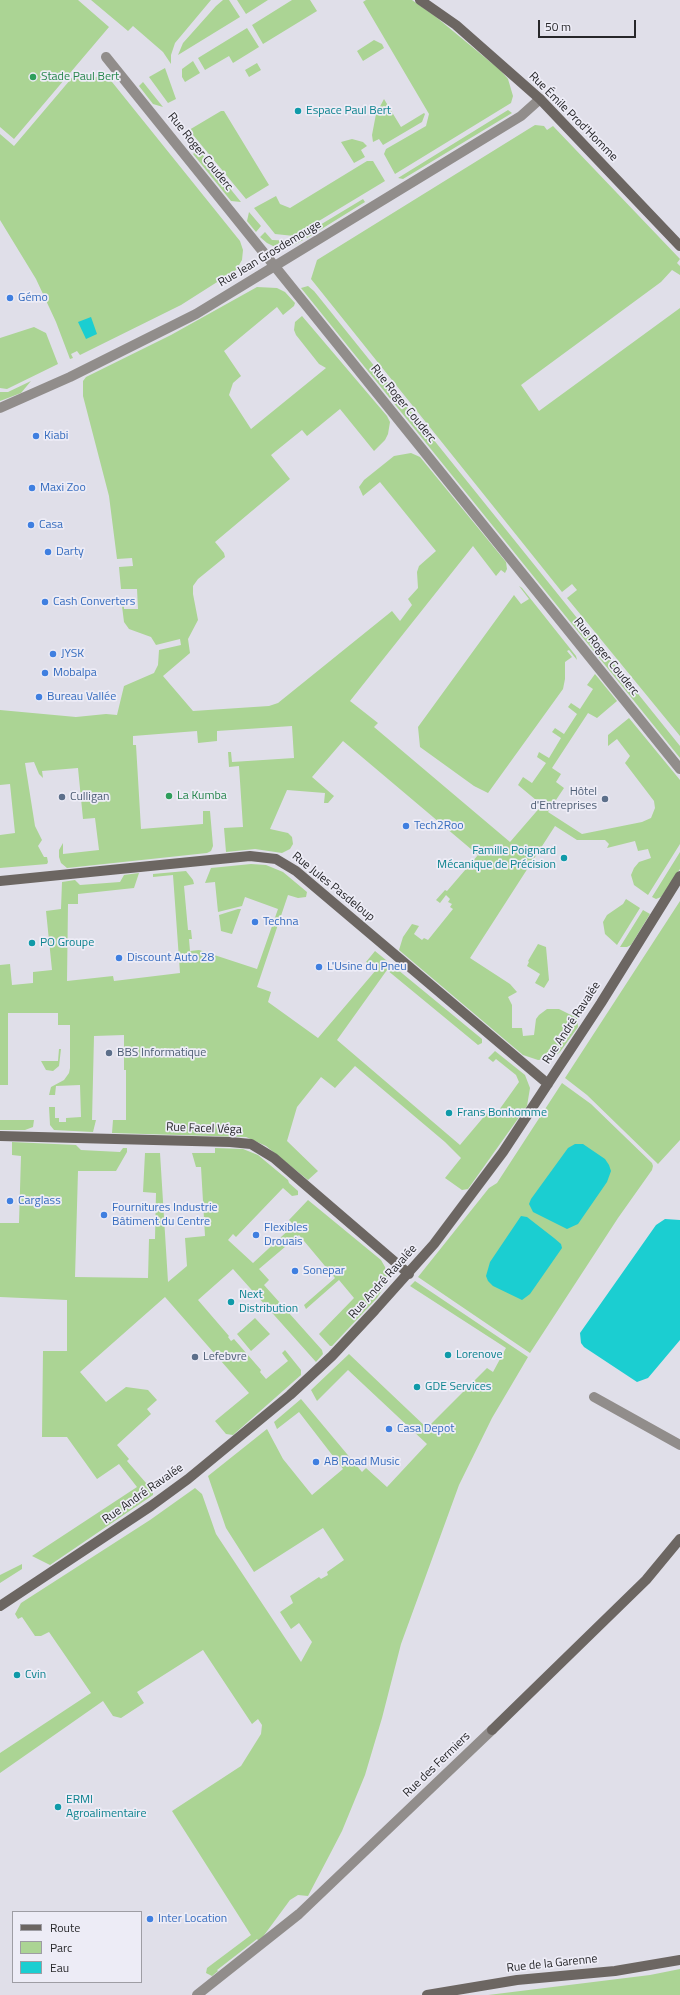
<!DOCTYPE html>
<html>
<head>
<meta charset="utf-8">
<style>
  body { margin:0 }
  #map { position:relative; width:680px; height:1995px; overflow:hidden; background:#e0dfe9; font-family:"Titillium Web",sans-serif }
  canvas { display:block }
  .legend { position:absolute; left:12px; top:1911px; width:130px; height:72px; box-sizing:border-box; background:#edecf6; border:1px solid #9e9da4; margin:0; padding:5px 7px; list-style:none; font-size:12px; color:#27272a }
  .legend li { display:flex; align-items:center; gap:8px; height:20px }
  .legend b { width:20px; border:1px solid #9e9da4 }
  .scale { position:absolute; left:538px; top:20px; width:98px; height:18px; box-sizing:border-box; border:2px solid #27272a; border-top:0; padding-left:5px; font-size:12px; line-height:14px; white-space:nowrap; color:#27272a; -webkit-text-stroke:3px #edecf6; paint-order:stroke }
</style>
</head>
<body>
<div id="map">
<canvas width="680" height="1995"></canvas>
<ul class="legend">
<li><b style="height:5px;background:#6c6662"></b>Route</li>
<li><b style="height:11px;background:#abd494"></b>Parc</li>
<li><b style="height:11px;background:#1bced1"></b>Eau</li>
</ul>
<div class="scale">50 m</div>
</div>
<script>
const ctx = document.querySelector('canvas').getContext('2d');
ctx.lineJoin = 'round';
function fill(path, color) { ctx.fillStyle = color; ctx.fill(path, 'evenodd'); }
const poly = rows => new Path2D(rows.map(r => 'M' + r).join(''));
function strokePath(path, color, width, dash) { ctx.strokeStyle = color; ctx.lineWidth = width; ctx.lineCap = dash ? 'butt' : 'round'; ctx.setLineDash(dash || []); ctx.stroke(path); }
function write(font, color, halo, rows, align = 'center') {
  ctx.font = font + ' "Titillium Web",sans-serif'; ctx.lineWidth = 3.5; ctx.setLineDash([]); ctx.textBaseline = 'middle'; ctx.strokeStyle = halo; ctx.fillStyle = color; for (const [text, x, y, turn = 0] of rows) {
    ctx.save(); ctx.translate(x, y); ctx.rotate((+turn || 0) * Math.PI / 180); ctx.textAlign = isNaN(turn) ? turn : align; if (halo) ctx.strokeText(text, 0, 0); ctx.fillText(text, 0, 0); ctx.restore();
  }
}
const green = poly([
  [0,0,78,0,109,27,14,139,0,127],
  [91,0,211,0,175,43,171,55,171,64,163,52,133,26,128,31],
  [223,0,229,0,240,17,178,55,183,43,216,6],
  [237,0,268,0,246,14],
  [292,0,310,0,317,11,263,44,252,25],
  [366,0,412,0,436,17,500,70,508,79,513,96,511,103,395,174,384,154,386,149,426,126,429,114,363,2],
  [247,28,259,47,233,63,229,56,205,70,198,58],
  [374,40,382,44,384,48,363,61,357,51],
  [193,61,200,73,185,82,182,77,182,69],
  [257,63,261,70,249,77,245,70],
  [165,68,176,99,168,103,149,77],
  [76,73,88,81,98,76,108,77,240,241,243,250,242,260,236,270,181,305,80,355,77,351,71,354,73,358,70,359,56,322,36,279,0,220,0,134,14,146],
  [143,82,163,107,153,104,139,86],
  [384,99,401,127,424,113,425,114,422,122,383,145,379,139,373,142,372,135,376,114],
  [508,110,512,113,403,179,398,178],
  [221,111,224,111,269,185,246,199,189,130],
  [535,125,544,126,547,130,553,126,680,259,677,263,680,266,680,275,672,270,661,282,521,385,539,411,680,308,680,736,567,598,577,590,572,584,562,592,311,279,317,260],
  [352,139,363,142,367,146,361,150,365,157,354,163,341,142],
  [198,149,241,202,231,201,193,154],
  [367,161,373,161,385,181,294,236,275,234,254,208,276,196,280,204,290,208],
  [363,199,365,202,307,238,305,234],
  [249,212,261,226,256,232,247,221],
  [265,232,272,240,295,241,300,237,303,240,292,246,275,247,267,243,260,237],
  [308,286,314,291,680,746,680,758,301,288],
  [257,287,277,288,285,292,295,303,294,306,283,315,277,307,224,351,241,376,233,383,229,395,251,429,326,368,319,364,296,335,294,330,295,322,302,316,387,416,390,422,388,434,385,440,374,451,340,409,307,436,302,430,271,455,290,479,215,542,224,553,225,557,198,579,193,586,193,594,198,620,188,639,190,653,163,676,193,711,269,706,278,703,392,611,400,621,412,605,408,599,418,588,417,572,419,566,436,551,380,482,363,496,359,487,364,480,394,456,411,453,420,457,506,562,507,569,505,573,501,570,496,576,473,546,350,701,378,723,374,727,510,842,542,805,518,785,523,777,532,783,546,763,537,757,539,752,549,758,561,738,552,732,555,728,564,734,577,714,568,707,571,703,580,709,593,689,587,685,595,674,617,701,597,718,588,713,552,768,561,774,556,782,564,788,548,812,582,834,642,822,651,818,655,808,654,801,625,763,630,756,617,739,608,746,608,735,629,718,680,780,680,844,648,895,634,885,631,875,634,868,639,862,651,858,648,849,638,851,635,841,607,848,609,844,605,840,577,840,555,826,470,958,510,984,517,992,508,997,512,1005,512,1028,522,1028,523,1036,534,1035,536,1019,539,1015,547,1009,559,1009,577,1018,578,1027,560,1052,553,1058,538,1060,523,1055,399,950,403,937,412,924,419,926,414,934,422,940,424,938,428,940,453,909,450,907,452,904,448,902,450,899,446,895,440,903,436,900,445,890,447,891,478,855,343,741,312,777,334,796,328,803,324,803,325,793,287,790,270,829,288,833,292,837,293,844,290,849,282,853,255,849,226,852,224,828,243,827,239,766,229,767,228,752,231,752,232,762,294,758,292,726,217,731,217,741,198,743,197,731,133,736,133,745,136,745,141,829,203,824,203,811,210,811,213,846,211,851,207,853,67,868,61,863,59,857,59,850,63,843,63,854,99,850,95,818,83,819,78,768,42,771,43,778,39,774,34,762,25,763,35,826,42,840,38,846,44,857,47,857,48,862,47,864,0,868,0,835,15,833,10,784,0,785,0,710,76,717,106,714,117,715,124,686,154,673,158,665,159,650,181,645,180,639,156,645,151,637,129,629,124,622,121,598,124,598,124,609,138,609,137,589,121,589,119,567,133,566,132,558,117,559,109,496,83,396,83,381,86,377,171,335],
  [34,327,46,333,58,364,7,389,0,388,0,338],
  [31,381,21,393,0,401,0,392,8,392],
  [519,586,522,588,576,656,577,660,569,650,567,651,572,657,565,662,565,679,563,689,488,793,474,786,420,747,418,727,514,595,521,604,529,599],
  [680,852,680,869,661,897,656,899,652,897],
  [251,864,266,865,283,872,307,892,306,897,298,898,288,895,257,987,271,992,268,1002,318,1038,376,970,366,962,375,951,482,1039,482,1043,478,1045,387,970,337,1040,460,1145,487,1113,494,1117,519,1082,516,1075,496,1059,493,1062,488,1058,495,1051,525,1075,530,1088,527,1106,468,1189,462,1190,445,1178,461,1158,445,1142,355,1066,335,1088,321,1077,297,1107,287,1141,318,1171,308,1180,266,1146,246,1137,112,1133,113,1120,126,1120,126,1070,124,1070,124,1035,94,1036,92,1120,96,1120,93,1132,54,1130,50,1125,49,1107,55,1107,55,1118,59,1118,59,1122,66,1122,66,1118,81,1117,80,1085,56,1086,55,1095,49,1095,51,1087,64,1080,69,1073,70,1068,70,1025,58,1025,58,1013,8,1013,8,1085,0,1085,0,965,10,964,12,985,33,983,33,972,52,970,46,911,61,909,62,882,75,880,80,885,120,882,124,875,139,873,134,888,78,894,78,904,68,904,67,981,113,976,114,981,180,973,173,875,153,877,153,874,186,871,193,880,194,884,184,886,188,930,191,930,192,939,189,939,190,951,199,950,257,969,278,909,245,897,242,906,218,912,215,882,205,883,211,868],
  [626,899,640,908,617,945,605,934,603,922,607,915,623,904],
  [680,901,680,1140,658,1164,587,1095,565,1078],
  [238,909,241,909,232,934,221,931,219,915],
  [643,910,650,914,631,945,627,947,620,947],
  [538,944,546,947,549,980,544,988,535,983,540,974,527,966,529,962,528,961],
  [59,1049,61,1049,59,1066,53,1071,46,1070,41,1061,58,1061],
  [562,1083,591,1104,652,1163,653,1166,652,1170,618,1218,530,1353,418,1277,489,1188,497,1183],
  [0,1120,34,1120,33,1127,25,1130,0,1130],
  [12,1142,76,1145,81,1150,120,1152,123,1148,127,1148,127,1152,116,1171,78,1171,75,1277,148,1278,149,1239,155,1239,156,1193,143,1192,145,1153,160,1153,168,1282,187,1266,185,1238,205,1236,201,1167,196,1167,192,1153,215,1153,215,1148,243,1149,258,1155,288,1180,289,1183,298,1191,298,1195,292,1196,283,1188,236,1237,233,1234,228,1240,253,1263,294,1225,289,1220,308,1200,381,1260,385,1267,387,1275,386,1284,377,1298,332,1346,330,1346,319,1334,354,1298,339,1280,306,1309,304,1305,335,1278,299,1235,259,1269,269,1280,264,1285,322,1350,323,1354,316,1362,233,1269,198,1300,229,1336,228,1337,231,1341,234,1339,261,1370,260,1372,266,1379,288,1361,282,1353,285,1350,301,1370,301,1375,233,1435,226,1434,215,1421,249,1393,165,1297,80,1372,106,1402,126,1387,148,1390,157,1400,147,1409,151,1414,117,1445,129,1459,127,1461,153,1491,153,1495,50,1565,32,1556,137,1487,119,1464,97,1479,67,1437,42,1437,43,1351,67,1351,67,1300,0,1297,0,1223,19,1223,21,1156,12,1155],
  [415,1281,528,1357,492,1418,459,1485,401,1644,382,1718,365,1775,342,1831,329,1856,308,1896,298,1895,290,1900,262,1938,259,1941,257,1939,217,1970,218,1971,212,1976,206,1973,207,1968,251,1935,172,1811,241,1766,261,1734,262,1725,258,1719,252,1724,203,1650,137,1692,144,1703,121,1718,113,1716,103,1701,0,1773,0,1753,91,1693,49,1632,41,1636,35,1636,22,1617,18,1619,15,1614,21,1603,150,1520,195,1488,202,1494,216,1534,301,1662,312,1642,299,1623,291,1629,280,1612,293,1603,290,1596,319,1577,321,1579,328,1575,327,1572,344,1560,323,1528,254,1572,226,1528,208,1476,267,1429,283,1459,312,1495,343,1469,299,1412,277,1429,274,1422,301,1399,362,1472,366,1468,387,1487,427,1444,348,1370,317,1401,311,1390,349,1354,427,1428,487,1368,493,1372,506,1348,410,1286],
  [255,1318,270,1334,251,1351,237,1334],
  [22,1564,22,1569,0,1583,0,1575],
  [680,1969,680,1995,488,1995,650,1975]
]);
const water = poly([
  [91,317,97,334,86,339,78,322],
  [575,1144,583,1144,605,1159,609,1165,611,1171,607,1182,578,1224,567,1229,533,1212,529,1204,531,1199,568,1148],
  [521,1216,527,1217,554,1238,561,1244,562,1248,530,1294,522,1300,493,1286,488,1281,486,1276,490,1262],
  [665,1219,680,1220,680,1340,648,1378,637,1382,584,1347,581,1343,580,1333,656,1225]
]);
const street = poly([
  [106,57,680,769],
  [0,408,70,377,196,314,521,116,540,99],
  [594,1397,680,1445],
  [197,1995,299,1914,492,1730]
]);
const secondary = poly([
  [420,0,456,25,540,99,680,246],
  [0,881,250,856,276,859,296,871,548,1084],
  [0,1136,230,1142,251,1144,274,1158,409,1274],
  [0,1606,151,1506,188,1479,290,1395,332,1356,375,1310,434,1244,503,1152,601,1003,680,876],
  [492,1730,646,1580,680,1539],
  [427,1995,517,1980,615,1971,680,1960]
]);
const markers = [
  [33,77,4,"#2e9e5b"],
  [298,111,4,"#0f9aa8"],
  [10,298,4,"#3f7fe0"],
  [36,436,4,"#3f7fe0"],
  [32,488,4,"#3f7fe0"],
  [31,525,4,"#3f7fe0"],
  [48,552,4,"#3f7fe0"],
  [45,602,4,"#3f7fe0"],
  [53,654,4,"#3f7fe0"],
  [45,673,4,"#3f7fe0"],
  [39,697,4,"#3f7fe0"],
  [169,796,4,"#2e9e5b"],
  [62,797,4,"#5c6f8a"],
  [605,799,4,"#5c6f8a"],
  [406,826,4,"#3f7fe0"],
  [564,858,4,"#0f9aa8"],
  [255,922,4,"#3f7fe0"],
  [32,943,4,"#0f9aa8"],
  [119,958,4,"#3f7fe0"],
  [319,967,4,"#3f7fe0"],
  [109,1053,4,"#5c6f8a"],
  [449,1113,4,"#0f9aa8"],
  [10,1201,4,"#3f7fe0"],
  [104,1215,4,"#3f7fe0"],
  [256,1235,4,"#3f7fe0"],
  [295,1271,4,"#3f7fe0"],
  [231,1302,4,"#0f9aa8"],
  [448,1355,4,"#0f9aa8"],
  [195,1357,4,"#5c6f8a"],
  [417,1387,4,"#0f9aa8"],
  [389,1429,4,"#3f7fe0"],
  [316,1462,4,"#3f7fe0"],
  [17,1675,4,"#0f9aa8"],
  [58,1807,4,"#0f9aa8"],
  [150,1919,4,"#3f7fe0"]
];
const leisureNames = [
  ["Stade Paul Bert",41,77],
  ["La Kumba",177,796]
];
const cultureNames = [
  ["Espace Paul Bert",306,111],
  ["Famille Poignard",556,851,"right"],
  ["Mécanique de Précision",556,865,"right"],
  ["PO Groupe",40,943],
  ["Frans Bonhomme",457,1113],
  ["Next",239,1295],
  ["Distribution",239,1309],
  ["Lorenove",456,1355],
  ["GDE Services",425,1387],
  ["Cvin",25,1675],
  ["ERMI",66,1800],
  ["Agroalimentaire",66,1814]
];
const streetNames = [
  ["Rue Émile Prod'Homme",573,117,45],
  ["Rue Roger Couderc",200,152,51],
  ["Rue Jean Grosdemouge",270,254,-31],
  ["Rue Roger Couderc",403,404,51],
  ["Rue Roger Couderc",606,657,51],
  ["Rue Jules Pasdeloup",333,887,39],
  ["Rue André Ravalée",572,1023,-57],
  ["Rue Facel Véga",204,1129,2],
  ["Rue André Ravalée",383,1282,-48],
  ["Rue André Ravalée",143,1494,-35],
  ["Rue des Fermiers",437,1765,-44],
  ["Rue de la Garenne",552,1964,-6]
];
const shopNames = [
  ["Gémo",18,298],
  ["Kiabi",44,436],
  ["Maxi Zoo",40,488],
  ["Casa",39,525],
  ["Darty",56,552],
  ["Cash Converters",53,602],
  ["JYSK",61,654],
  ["Mobalpa",53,673],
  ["Bureau Vallée",47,697],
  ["Tech2Roo",414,826],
  ["Techna",263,922],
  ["Discount Auto 28",127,958],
  ["L'Usine du Pneu",327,967],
  ["Carglass",18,1201],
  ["Fournitures Industrie",112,1208],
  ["Bâtiment du Centre",112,1222],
  ["Flexibles",264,1228],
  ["Drouais",264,1242],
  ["Sonepar",303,1271],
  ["Casa Depot",397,1429],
  ["AB Road Music",324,1462],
  ["Inter Location",158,1919]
];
const serviceNames = [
  ["Hôtel",597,792,"right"],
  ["d'Entreprises",597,806,"right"],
  ["Culligan",70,797],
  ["BBS Informatique",117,1053],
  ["Lefebvre",203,1357]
];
fill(green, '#abd494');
fill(water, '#1bced1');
strokePath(street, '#918d8b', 10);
strokePath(secondary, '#6c6662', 10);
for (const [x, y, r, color] of markers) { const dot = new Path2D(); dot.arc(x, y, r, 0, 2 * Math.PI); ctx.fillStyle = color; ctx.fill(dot); strokePath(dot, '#edecf6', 1.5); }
write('12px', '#27864d', '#edecf6', leisureNames, 'left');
write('12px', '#0d838f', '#edecf6', cultureNames, 'left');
write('12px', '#27272a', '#edecf6', streetNames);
write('12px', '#366cbe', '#edecf6', shopNames, 'left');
write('12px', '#4e5e75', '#edecf6', serviceNames, 'left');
</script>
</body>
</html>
